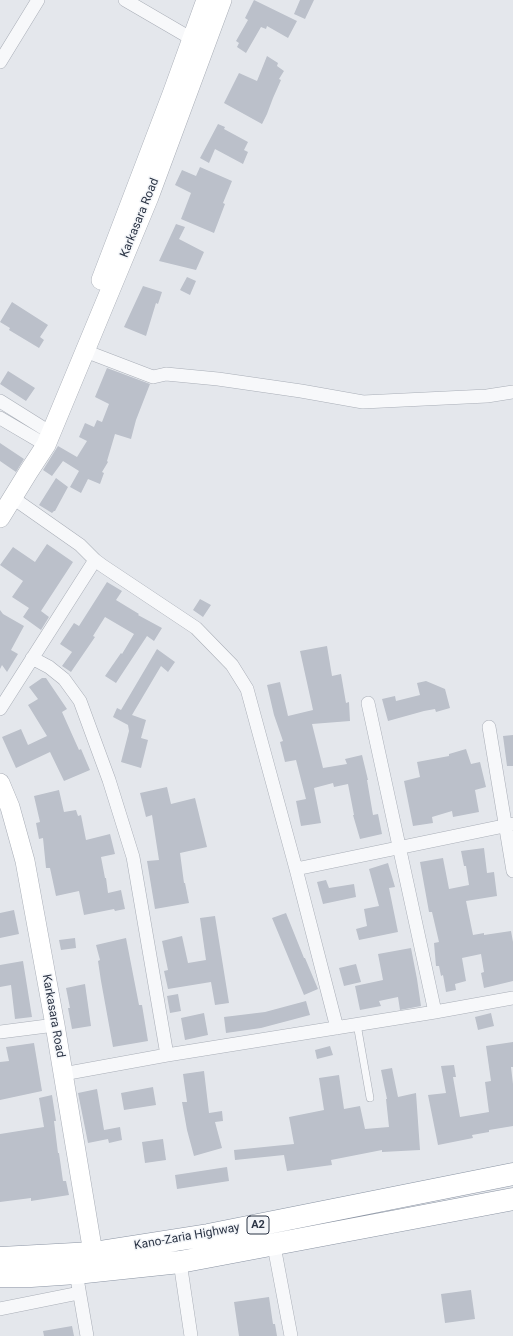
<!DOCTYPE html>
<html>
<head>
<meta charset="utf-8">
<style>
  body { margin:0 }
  canvas { display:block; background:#e4e7ec }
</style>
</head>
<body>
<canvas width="513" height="1336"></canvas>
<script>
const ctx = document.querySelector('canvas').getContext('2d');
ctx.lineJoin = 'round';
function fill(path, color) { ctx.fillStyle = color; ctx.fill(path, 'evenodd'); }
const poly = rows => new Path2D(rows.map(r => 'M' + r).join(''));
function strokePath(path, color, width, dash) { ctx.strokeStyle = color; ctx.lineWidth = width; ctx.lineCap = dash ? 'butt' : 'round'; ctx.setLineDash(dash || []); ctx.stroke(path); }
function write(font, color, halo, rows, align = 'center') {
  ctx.font = font + ' Roboto,sans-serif'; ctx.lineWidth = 3; ctx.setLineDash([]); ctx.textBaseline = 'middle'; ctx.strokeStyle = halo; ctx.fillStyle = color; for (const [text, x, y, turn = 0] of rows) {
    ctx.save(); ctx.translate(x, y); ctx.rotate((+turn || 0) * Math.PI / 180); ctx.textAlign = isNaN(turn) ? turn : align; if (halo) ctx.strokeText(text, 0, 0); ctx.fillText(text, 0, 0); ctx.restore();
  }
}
const building = poly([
  [254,0,297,21,288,38,267,26,266,29,261,27,246,53,237,47,239,43,236,41,248,20,245,18],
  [300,0,314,0,305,19,294,14],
  [267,56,278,63,277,66,284,71,279,79,281,80,273,98,267,114,262,124,224,103,239,73,257,81],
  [218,124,225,127,224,129,248,142,244,150,248,152,243,164,215,149,209,163,200,158],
  [200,167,232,181,223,203,225,204,214,233,181,219,191,193,175,185,182,170,196,176],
  [176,224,185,227,179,239,204,252,196,270,159,261],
  [187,277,196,281,190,295,180,290],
  [143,286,162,292,158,304,156,303,146,336,124,327],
  [12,302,48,325,40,337,44,340,39,348,9,330,10,328,0,322],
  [107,368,150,384,136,420,131,439,115,434,107,461,108,462,102,472,104,473,100,484,88,479,81,493,70,487,79,471,63,461,52,476,43,470,58,446,77,457,87,441,79,437,85,423,94,427,97,420,102,422,109,404,95,397],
  [8,371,35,388,26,401,0,384],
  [0,443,24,459,16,472,0,461],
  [56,478,68,487,55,511,54,511,52,513,39,505],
  [47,544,73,562,41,611,49,617,41,630,23,617,29,608,12,597,23,581,0,565,13,547,35,562],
  [107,582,122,591,116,600,139,614,138,615,162,628,154,641,147,636,116,683,105,676,121,653,122,654,134,634,105,617,93,636,95,637,71,672,62,666,72,652,60,644,74,623,79,626],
  [200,599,211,605,203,617,193,610],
  [0,610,3,614,24,626,11,650,18,654,7,672,2,665,0,669],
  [327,646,332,676,341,674,346,703,349,702,350,721,312,724,323,768,347,764,345,759,362,755,368,780,367,780,373,815,378,814,382,834,360,839,353,815,354,815,348,784,334,787,333,783,314,788,321,823,301,826,296,801,306,799,296,760,285,762,280,742,283,741,274,715,267,685,280,682,288,716,313,710,300,651],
  [157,649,175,662,168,672,161,666,132,715,146,720,141,738,148,740,141,768,121,762,129,731,128,725,113,717,117,708,121,710],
  [42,678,46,678,67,709,62,712,79,750,81,749,90,770,64,781,50,752,16,768,2,737,21,729,28,745,47,736,28,705,38,699,29,687],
  [426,681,445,689,450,708,436,712,435,709,424,711,388,721,382,699,395,696,396,701,420,695,417,683],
  [513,735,513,766,507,766,503,736],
  [466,749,471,764,480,762,486,787,475,790,479,812,453,817,452,811,432,817,433,823,413,826,404,781,420,777,417,762,449,756,449,754],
  [167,787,171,804,195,798,207,847,180,853,184,883,185,883,189,903,155,909,147,861,159,860,152,815,146,817,140,793],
  [59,790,64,812,76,810,78,816,81,815,86,840,110,834,115,854,101,857,105,878,106,878,108,893,121,890,125,909,115,911,114,909,84,915,79,891,56,896,50,868,46,868,43,838,39,839,36,823,40,822,34,796],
  [484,848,487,873,494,872,497,896,466,901,473,935,484,933,484,935,511,931,513,942,513,981,484,988,481,973,484,972,481,954,462,958,466,981,455,984,456,990,446,992,443,975,441,976,439,966,436,966,434,943,439,942,432,912,429,912,420,862,443,858,449,889,469,885,466,866,464,866,461,851],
  [388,863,395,887,389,888,398,932,359,940,356,929,367,926,364,909,379,906,369,869],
  [326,880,329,888,354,884,356,897,323,904,317,882],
  [14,910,19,934,0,938,0,913],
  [286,913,304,958,305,958,318,989,304,995,272,918],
  [215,916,229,1003,215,1005,211,982,168,989,164,971,168,970,162,941,182,936,188,963,206,960,200,918],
  [75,938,76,948,61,950,59,940],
  [126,938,139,1005,142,1005,148,1041,113,1047,101,981,98,961,100,960,96,945],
  [411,948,417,979,421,1006,400,1010,398,997,379,1001,381,1006,360,1010,355,986,383,980,378,954],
  [23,961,32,1017,15,1019,11,985,0,987,0,965],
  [356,964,361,982,344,986,339,968],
  [85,984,91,1026,72,1029,68,1008,70,1008,66,988],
  [178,994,181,1011,170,1013,167,996],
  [306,1001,310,1015,261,1028,226,1033,224,1017,265,1012],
  [204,1013,208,1035,185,1040,181,1018],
  [491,1013,494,1026,478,1030,475,1017],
  [513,1042,513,1067,511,1067,513,1084,513,1126,489,1130,489,1132,472,1135,473,1138,438,1145,428,1095,446,1093,441,1066,454,1065,456,1077,453,1077,460,1117,489,1112,485,1082,491,1081,486,1046],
  [34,1043,42,1091,0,1100,0,1062,9,1061,6,1047],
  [330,1046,333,1055,317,1059,315,1050],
  [392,1068,398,1097,416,1093,420,1150,382,1152,382,1150,331,1160,332,1165,287,1171,284,1155,235,1160,234,1150,294,1144,289,1117,324,1110,319,1078,339,1075,344,1109,360,1106,365,1129,389,1127,386,1099,387,1099,381,1070],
  [204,1071,209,1113,222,1111,223,1121,215,1122,222,1148,194,1156,187,1130,182,1102,187,1102,183,1074],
  [153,1087,156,1105,124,1110,121,1093],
  [97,1089,104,1130,120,1127,122,1140,109,1143,108,1139,88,1143,78,1093],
  [52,1095,56,1121,54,1121,58,1153,59,1153,63,1181,66,1181,69,1195,31,1201,31,1198,0,1202,0,1134,44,1127,39,1098],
  [163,1139,166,1160,145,1163,142,1142],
  [227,1167,229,1181,177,1189,175,1175],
  [471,1290,475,1319,445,1323,441,1294],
  [269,1297,273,1324,275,1324,277,1336,239,1336,234,1302],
  [72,1326,74,1336,44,1336,43,1331]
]);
const service = poly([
  [357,1024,370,1098]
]);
const minor = poly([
  [125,0,192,39],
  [0,62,38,0],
  [85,351,153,377,166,374,218,379,301,391,363,402,487,396,513,392],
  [0,401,51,433],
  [0,418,46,445],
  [13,498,80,545,95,560,103,566,196,628,232,665,247,689,296,869,337,1028],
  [32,658,49,667,64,679,80,701,109,780,133,857,167,1055],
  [368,703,435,1012],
  [0,709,95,560],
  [489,727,513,871],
  [296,869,513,824],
  [0,1032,55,1025],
  [63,1074,167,1055,435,1012,513,998],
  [274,1246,291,1336],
  [180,1262,191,1336],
  [78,1284,87,1336],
  [0,1309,79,1293]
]);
const secondary = poly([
  [101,280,172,94,206,0],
  [0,518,29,471,46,445,149,197,222,0],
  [0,783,10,807,25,861,55,1025,93,1253]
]);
const trunk = poly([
  [0,1258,93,1253,208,1235,513,1174],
  [0,1276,31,1276,76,1273,180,1262,513,1199]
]);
const shields = [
  [258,1225,22]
];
const shieldNames = [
  ["A2",258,1225]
];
const streetNames = [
  ["Karkasara Road",140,218,-68],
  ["Karkasara Road",53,1016,80],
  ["Kano-Zaria Highway",187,1237,-10]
];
fill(building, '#bbc0ca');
strokePath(service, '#a9aeb7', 8);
strokePath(minor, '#a9aeb7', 14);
strokePath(secondary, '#a9aeb7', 20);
strokePath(trunk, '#8b94a3', 23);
strokePath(service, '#f7f8fa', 7);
strokePath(minor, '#f7f8fa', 13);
strokePath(secondary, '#fff', 19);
strokePath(trunk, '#fff', 22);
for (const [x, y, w] of shields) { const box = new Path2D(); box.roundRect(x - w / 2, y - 9, w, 18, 3); ctx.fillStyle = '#f4f6f9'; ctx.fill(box); strokePath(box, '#2b3445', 1); }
write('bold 11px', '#2b3445', null, shieldNames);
write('12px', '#2b3445', '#f4f6f9', streetNames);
</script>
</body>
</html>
